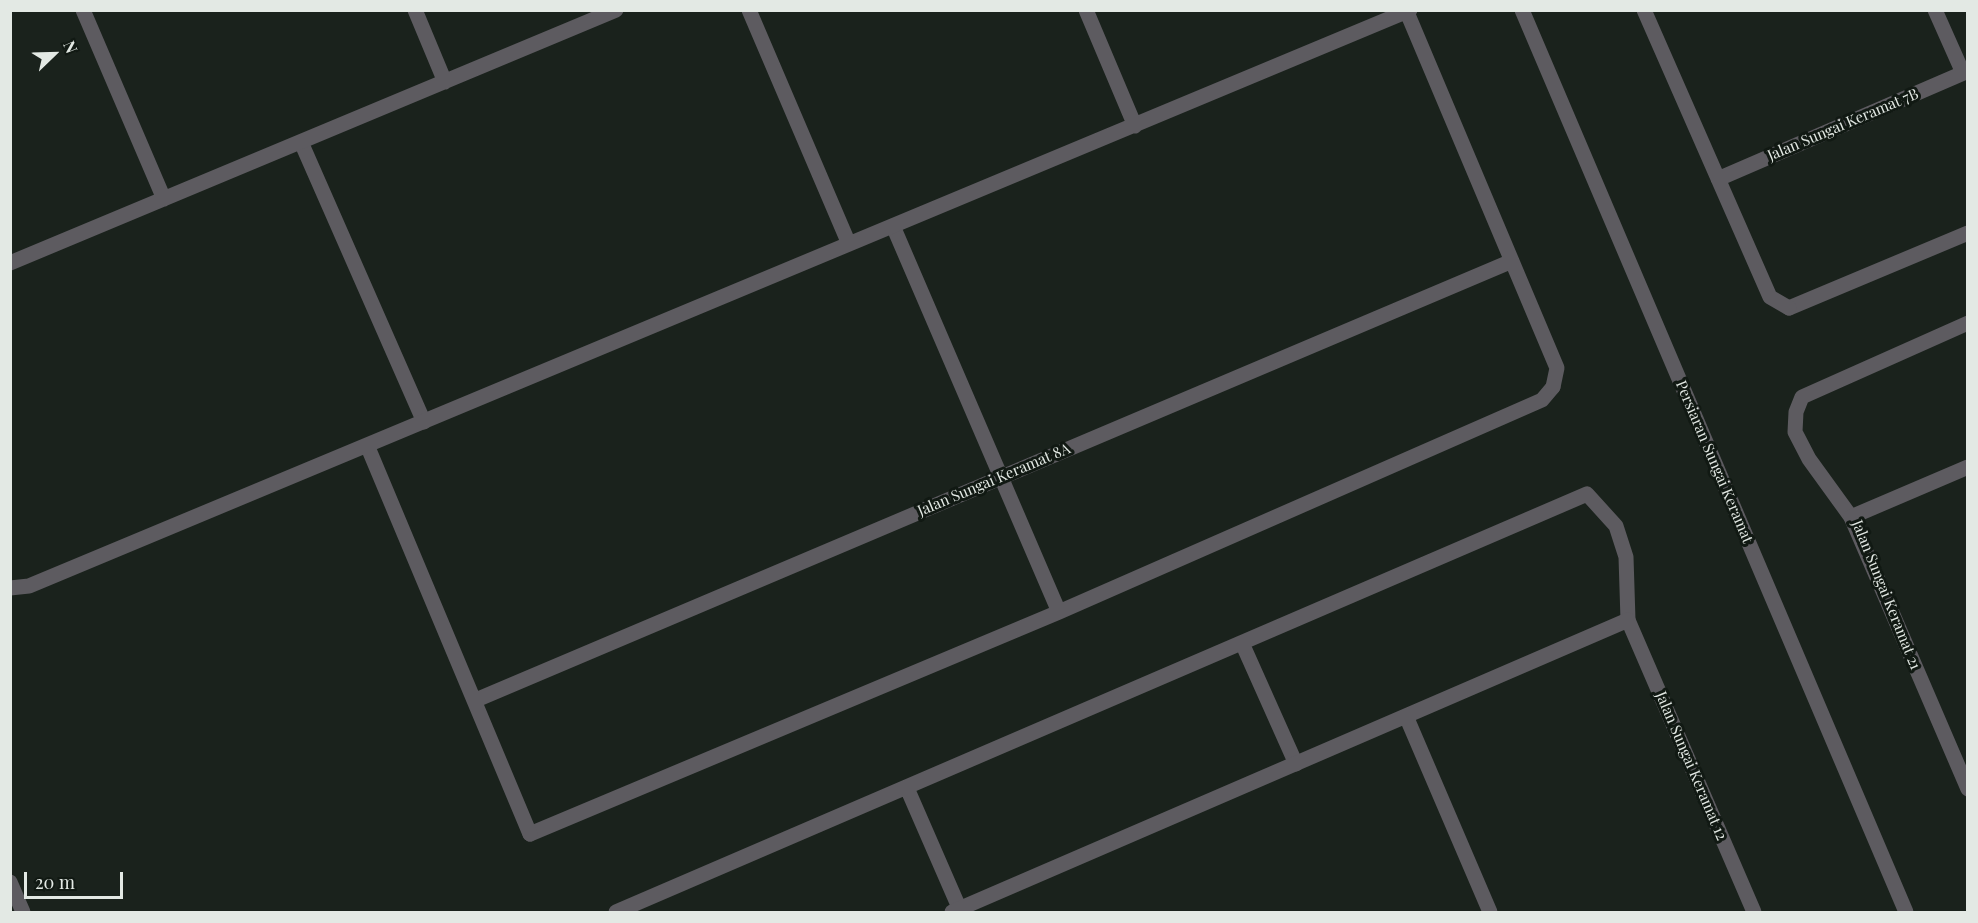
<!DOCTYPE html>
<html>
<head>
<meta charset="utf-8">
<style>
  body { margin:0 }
  #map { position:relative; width:1978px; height:923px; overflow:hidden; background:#1a221c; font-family:"Playfair Display",serif }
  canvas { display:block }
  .frame { position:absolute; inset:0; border:12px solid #e3e9e4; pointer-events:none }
  .north { position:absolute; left:24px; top:24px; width:60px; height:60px; -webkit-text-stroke:4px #111913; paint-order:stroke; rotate:67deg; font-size:16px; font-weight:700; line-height:24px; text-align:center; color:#e3e9e4 }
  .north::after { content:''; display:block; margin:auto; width:21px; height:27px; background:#e3e9e4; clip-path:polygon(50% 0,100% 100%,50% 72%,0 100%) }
  .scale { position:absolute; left:24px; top:872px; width:99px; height:27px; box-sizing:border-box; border:3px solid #e3e9e4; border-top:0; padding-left:8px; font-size:18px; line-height:21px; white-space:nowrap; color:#e3e9e4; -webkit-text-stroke:4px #111913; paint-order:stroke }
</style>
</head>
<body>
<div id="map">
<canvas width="1978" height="923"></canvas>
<div class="frame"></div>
<div class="north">N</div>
<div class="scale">20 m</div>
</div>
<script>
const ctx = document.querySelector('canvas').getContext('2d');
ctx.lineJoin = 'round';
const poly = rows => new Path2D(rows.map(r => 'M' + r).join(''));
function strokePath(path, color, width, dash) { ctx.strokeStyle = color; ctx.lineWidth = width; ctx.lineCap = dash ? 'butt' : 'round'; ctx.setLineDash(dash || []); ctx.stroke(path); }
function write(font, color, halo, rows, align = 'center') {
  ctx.font = font + ' "Playfair Display",serif'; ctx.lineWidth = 6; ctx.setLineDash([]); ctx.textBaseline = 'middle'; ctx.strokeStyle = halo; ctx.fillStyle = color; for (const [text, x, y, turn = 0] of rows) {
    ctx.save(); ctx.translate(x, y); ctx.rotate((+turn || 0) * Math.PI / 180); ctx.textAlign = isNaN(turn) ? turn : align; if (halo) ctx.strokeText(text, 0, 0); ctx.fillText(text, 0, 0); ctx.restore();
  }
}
const lane = poly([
  [301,142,424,422],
  [893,226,1059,612],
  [1789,308,1968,233],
  [1851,517,1809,459,1795,432,1796,412,1802,397,1968,323],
  [1242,643,1296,764],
  [907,788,961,912],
  [530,834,1059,612,1542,400,1553,387],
  [616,912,1587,494,1616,526,1626,557,1628,620]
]);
const street = poly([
  [83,10,164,199],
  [415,10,445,82],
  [749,10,849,244],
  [1086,10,1135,126],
  [1406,10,1557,368,1553,387],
  [1522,10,1906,912],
  [1644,10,1770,297,1789,308],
  [1935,10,1963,73],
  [1718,179,1968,71],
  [10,263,616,10],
  [367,445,530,834],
  [1968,467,1851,517,1968,789],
  [10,588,29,586,1410,10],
  [476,700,1512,261],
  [1406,716,1490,912],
  [10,882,23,912],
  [952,912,1628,620,1754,912]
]);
const streetNames = [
  ["Jalan Sungai Keramat 7B",1843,125,-23],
  ["Persiaran Sungai Keramat",1714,462,67],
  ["Jalan Sungai Keramat 8A",994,480,-23],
  ["Jalan Sungai Keramat 21",1886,595,68],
  ["Jalan Sungai Keramat 12",1691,766,67]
];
strokePath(lane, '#5d5b60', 15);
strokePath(street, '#5d5b60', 15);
write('15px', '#e3e9e4', '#111913', streetNames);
</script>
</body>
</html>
